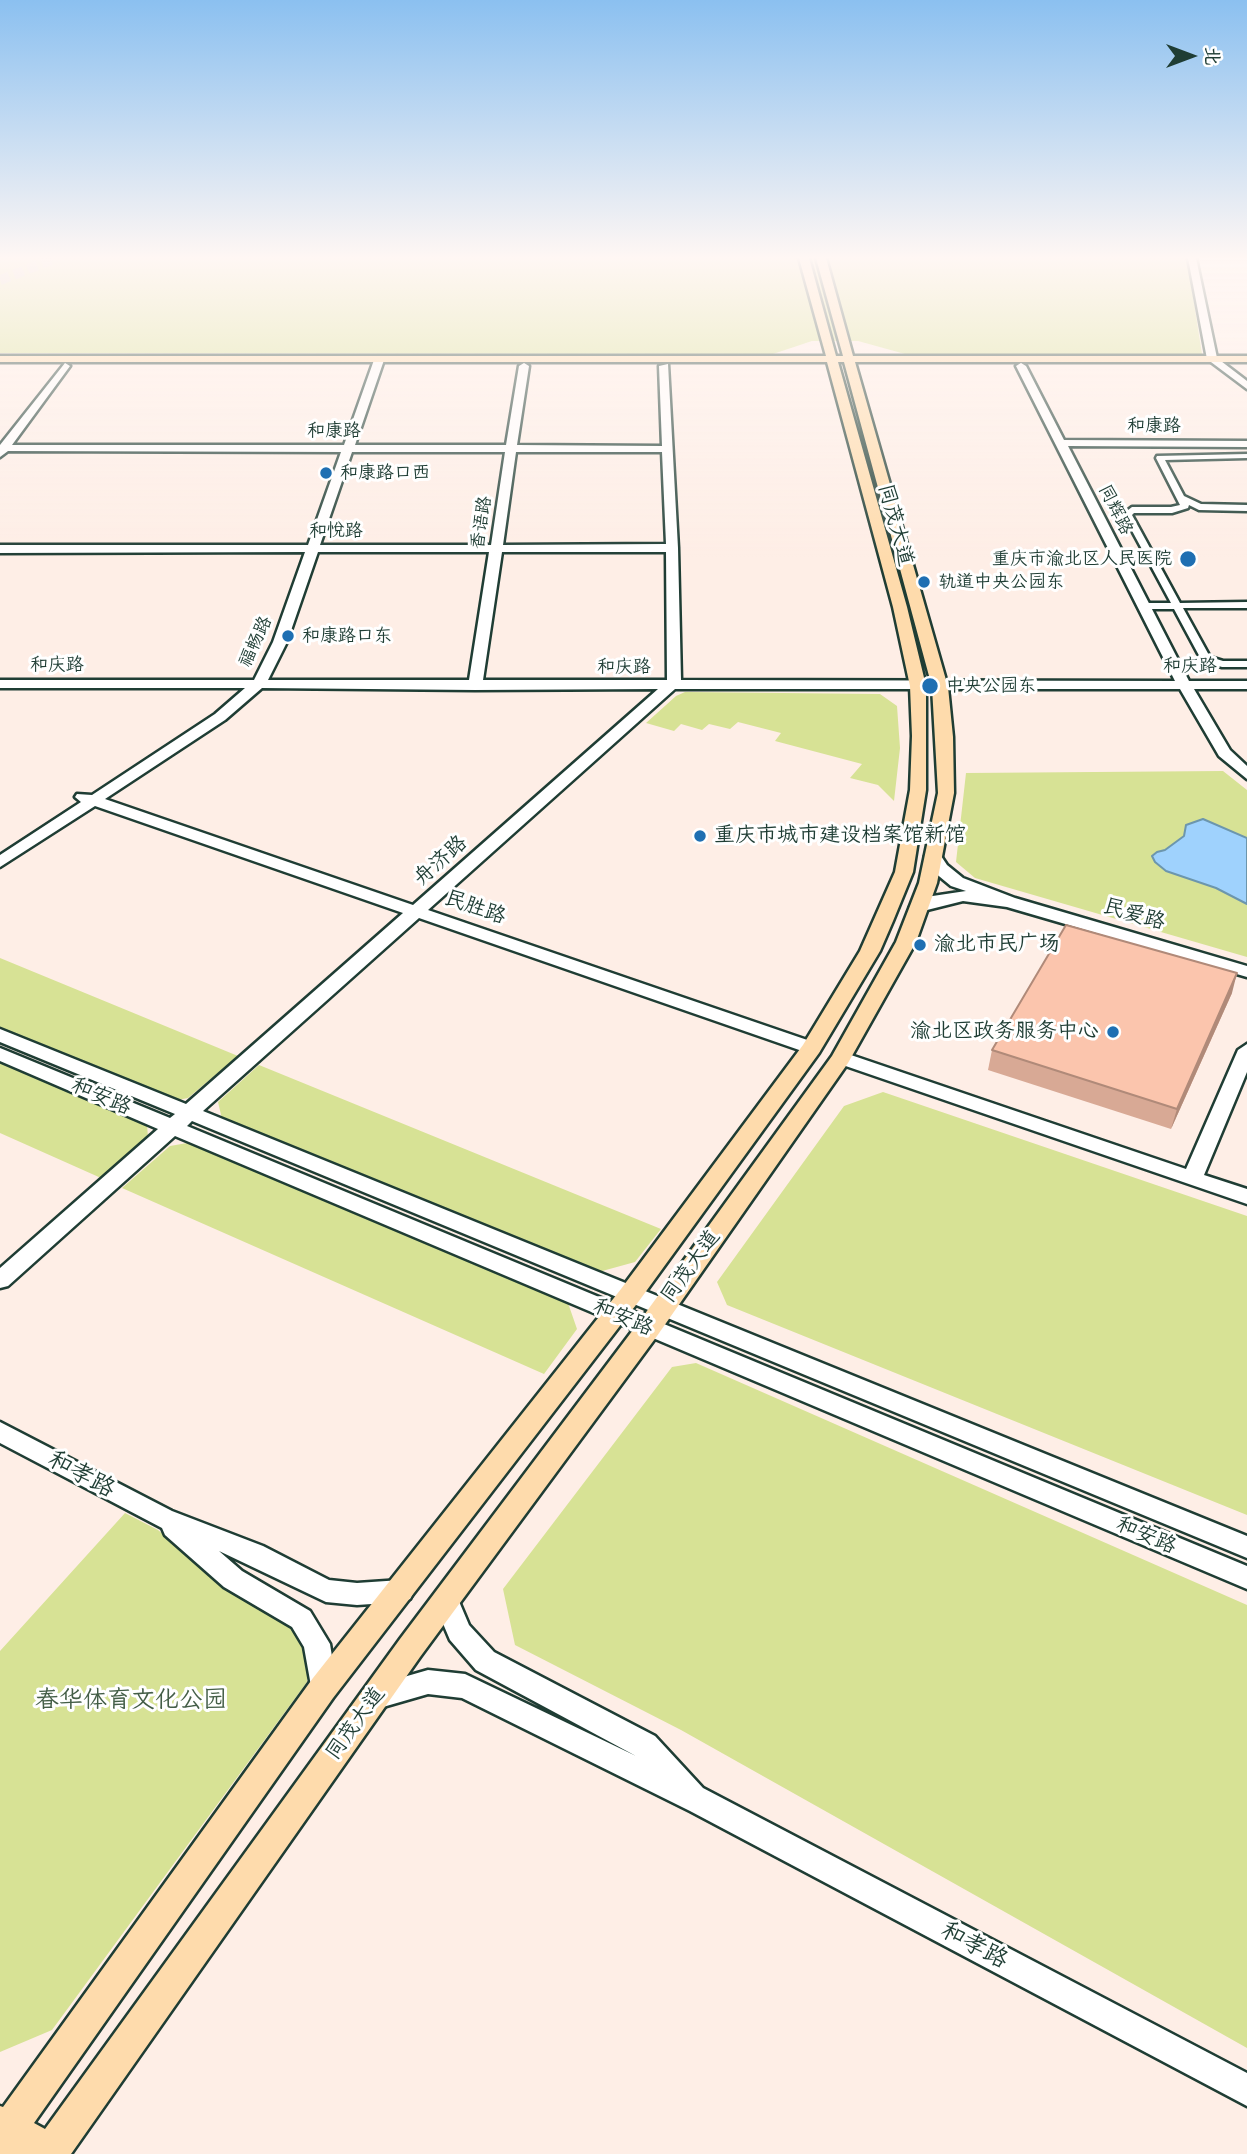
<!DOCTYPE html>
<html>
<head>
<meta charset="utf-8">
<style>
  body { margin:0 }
  #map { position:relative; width:1247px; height:2154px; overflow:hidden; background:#feeee6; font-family:Pangolin,"LXGW WenKai TC",sans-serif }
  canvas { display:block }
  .north { position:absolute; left:1156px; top:21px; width:70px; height:70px; -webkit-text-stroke:5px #fff; paint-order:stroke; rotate:90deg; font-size:19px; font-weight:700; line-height:28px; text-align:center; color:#1f3d34 }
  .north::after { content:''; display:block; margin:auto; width:24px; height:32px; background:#1f3d34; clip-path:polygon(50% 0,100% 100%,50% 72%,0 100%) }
</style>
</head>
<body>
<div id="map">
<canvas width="1247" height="2154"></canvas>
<div class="north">北</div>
</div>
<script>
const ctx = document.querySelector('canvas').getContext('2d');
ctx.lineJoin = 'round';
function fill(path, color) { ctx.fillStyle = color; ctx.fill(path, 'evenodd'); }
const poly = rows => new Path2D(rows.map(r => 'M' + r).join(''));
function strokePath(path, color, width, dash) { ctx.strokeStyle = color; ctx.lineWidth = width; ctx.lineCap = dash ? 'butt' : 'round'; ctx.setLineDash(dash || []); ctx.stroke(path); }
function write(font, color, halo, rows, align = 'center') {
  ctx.font = font + ' Pangolin,"LXGW WenKai TC",sans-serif'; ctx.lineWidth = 6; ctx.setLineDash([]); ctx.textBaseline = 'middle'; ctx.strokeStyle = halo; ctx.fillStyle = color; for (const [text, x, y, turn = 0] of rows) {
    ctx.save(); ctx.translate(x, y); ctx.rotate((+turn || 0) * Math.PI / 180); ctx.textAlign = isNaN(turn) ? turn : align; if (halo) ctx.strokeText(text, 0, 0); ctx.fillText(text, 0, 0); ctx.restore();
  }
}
const green = poly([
  [0,258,1187,258,1202,354,905,354,858,341,812,341,773,354,0,353],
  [685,692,880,694,897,706,900,748,894,801,878,785,850,778,862,764,775,741,781,733,738,722,730,729,709,724,702,730,681,724,674,731,646,723,676,696],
  [1223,771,1247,790,1247,957,975,878,956,862,966,773],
  [0,958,238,1056,188,1098,173,1101,0,1028],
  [0,1061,147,1124,148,1138,101,1178,0,1133],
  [259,1065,661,1229,635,1262,595,1273,222,1119,218,1102],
  [883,1092,1247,1216,1247,1515,727,1305,717,1282,844,1106],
  [193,1142,568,1303,577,1329,544,1374,122,1188,170,1146],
  [696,1363,1247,1605,1247,2048,681,1730,515,1645,503,1589,672,1367],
  [125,1513,158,1530,228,1587,294,1626,307,1649,307,1682,52,2030,0,2052,0,1651]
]);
const water = poly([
  [1203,819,1247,838,1247,904,1216,888,1166,871,1155,862,1152,856,1157,852,1165,850,1184,836,1186,825,1203,819]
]);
const primaryTunnel = poly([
  [0,280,56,258]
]);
const street = poly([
  [1247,454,1247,458,1165,460,1184,496,1201,504,1247,505,1247,511,1199,510,1189,505,1188,508,1172,513,1134,513,1132,515,1180,603,1247,602,1247,608,1183,608,1210,657,1223,661,1247,661,1247,667,1222,667,1202,661,1174,609,1144,609,1139,606,1144,603,1171,603,1123,514,1132,507,1171,507,1180,505,1156,458,1157,456,1247,454]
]);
const secondary = poly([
  [1188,258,1196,258,1217,358,1247,381,1247,389,1207,359,1188,258],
  [379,357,384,360,355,445,506,445,519,366,524,363,529,366,517,445,662,446,659,366,668,364,678,548,681,680,1175,681,1016,366,1021,363,1026,366,1064,440,1247,441,1247,447,1068,446,1189,681,1247,681,1247,689,1194,689,1230,750,1247,766,1247,779,1219,756,1180,689,675,689,428,910,819,1044,821,1048,819,1052,805,1052,419,918,203,1111,1247,1536,1247,1558,192,1121,187,1126,1247,1566,1247,1589,175,1136,8,1286,0,1288,0,1268,158,1129,0,1061,0,1048,170,1118,175,1114,0,1042,0,1029,186,1104,403,913,95,806,0,867,0,855,81,802,75,797,77,794,92,795,215,714,245,688,0,688,0,680,254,680,273,642,305,552,0,553,0,545,308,545,341,452,8,451,0,457,0,445,65,363,70,366,12,445,344,445,374,360,379,357],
  [352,452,505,452,491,545,320,545,352,452],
  [516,452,662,452,666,544,503,545,516,452],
  [318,552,489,552,469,680,268,680,287,642,318,552],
  [502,552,666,552,667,680,483,680,502,552],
  [262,688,475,690,658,689,413,905,105,799,225,720,262,688],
  [933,851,939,853,947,865,963,878,1015,898,1247,966,1247,977,1007,907,963,901,919,912,913,911,910,907,913,903,926,897,966,891,951,886,934,872,925,856,933,851],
  [1247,1044,1247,1072,1204,1175,1247,1189,1247,1204,834,1062,831,1058,841,1052,848,1054,1186,1169,1238,1050,1247,1044],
  [0,1422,172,1511,263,1546,329,1580,357,1583,401,1580,410,1583,414,1591,410,1599,401,1602,357,1605,326,1602,219,1551,242,1571,310,1611,330,1644,337,1688,333,1697,323,1700,313,1697,304,1647,292,1627,224,1587,165,1535,162,1528,0,1443,0,1422],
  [446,1589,455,1592,469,1625,494,1652,655,1736,703,1788,1247,2073,1247,2106,690,1811,462,1698,428,1694,376,1709,366,1706,362,1697,366,1688,376,1685,428,1670,465,1674,636,1756,476,1670,450,1640,433,1600,437,1592,446,1589]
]);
const primary = poly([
  [799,258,809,258,836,356,843,356,816,258,826,258,853,356,1247,356,1247,362,855,362,948,687,953,737,954,793,937,883,916,942,848,1063,657,1336,420,1657,71,2154,0,2154,0,2106,3,2107,313,1678,621,1289,803,1045,860,951,895,872,910,790,912,736,910,686,893,607,827,362,0,362,0,356,826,356,799,258],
  [838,362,844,362,932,687,938,793,919,883,896,942,832,1056,639,1322,400,1639,45,2129,34,2123,333,1698,639,1301,819,1053,880,951,893,921,913,872,926,790,926,686,907,607,838,362]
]);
const wall = poly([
  [1232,993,1171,1129,988,1070,992,1050]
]);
const shadedWall = poly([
  [1237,973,1232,993,1171,1129,1177,1109]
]);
const building = poly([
  [1066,925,1237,973,1177,1109,992,1050,1066,925]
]);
const markers = [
  [326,473,7,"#1f6fb2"],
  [1188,559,9,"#1f6fb2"],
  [924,582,7,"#1f6fb2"],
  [288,636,7,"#1f6fb2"],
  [930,686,9,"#1f6fb2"],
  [700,836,7,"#1f6fb2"],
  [920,945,7,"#1f6fb2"],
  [1113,1032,7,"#1f6fb2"]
];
const farStreetnames = [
  ["和康路",1154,426],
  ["和康路",334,431],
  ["同辉路",1115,510,63],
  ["香语路",482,523,-81],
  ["和悦路",336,531],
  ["福畅路",256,642,-65],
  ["和庆路",57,665],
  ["和庆路",1190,666],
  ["和庆路",624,667]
];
const farPoinames = [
  ["和康路口西",340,473],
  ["重庆市渝北区人民医院",1172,559,"right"],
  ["轨道中央公园东",938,582],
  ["和康路口东",302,636],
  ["中央公园东",946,686]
];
const streetNames = [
  ["同茂大道",895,525,75],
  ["舟济路",441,861,-42],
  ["民胜路",475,908,19],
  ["民爱路",1134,915,16],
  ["和安路",101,1097,23],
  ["同茂大道",691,1267,-54],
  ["和安路",623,1318,23],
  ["和安路",1146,1536,23],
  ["同茂大道",356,1724,-54]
];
const poiNames = [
  ["重庆市城市建设档案馆新馆",714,836],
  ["渝北市民广场",934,945],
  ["渝北区政务服务中心",1099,1032,"right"]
];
const nearStreetnames = [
  ["和孝路",81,1475,28],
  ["和孝路",974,1946,28]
];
const nearParknames = [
  ["春华体育文化公园",131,1701]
];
fill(green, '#d7e295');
fill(water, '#9fd2fd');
strokePath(water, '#6c96ad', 2);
strokePath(primaryTunnel, '#d1cbc2', 10, [10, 5]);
strokePath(street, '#1f3d34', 5);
strokePath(secondary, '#1f3d34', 5);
strokePath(primary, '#1f3d34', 5);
fill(street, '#fff');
fill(secondary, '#fff');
fill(primary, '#fedbac');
fill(wall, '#d8a995');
fill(shadedWall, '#b08a79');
fill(building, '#fbc5ad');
strokePath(building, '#b08a79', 2);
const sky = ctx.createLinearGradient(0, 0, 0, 560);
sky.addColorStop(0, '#8bc0f0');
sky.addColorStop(0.46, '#fff7f4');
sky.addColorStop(1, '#fff7f400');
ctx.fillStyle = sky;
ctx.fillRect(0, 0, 1247, 560);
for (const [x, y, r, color] of markers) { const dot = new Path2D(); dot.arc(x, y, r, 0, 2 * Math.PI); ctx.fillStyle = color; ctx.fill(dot); strokePath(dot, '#fff', 2.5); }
write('18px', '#1f3d34', '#fff', farStreetnames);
write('18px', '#1f3d34', '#fff', farPoinames, 'left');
write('21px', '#1f3d34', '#fff', streetNames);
write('21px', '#1f3d34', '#fff', poiNames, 'left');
write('24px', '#1f3d34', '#fff', nearStreetnames);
write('24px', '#445e47', '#fff', nearParknames);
</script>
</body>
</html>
